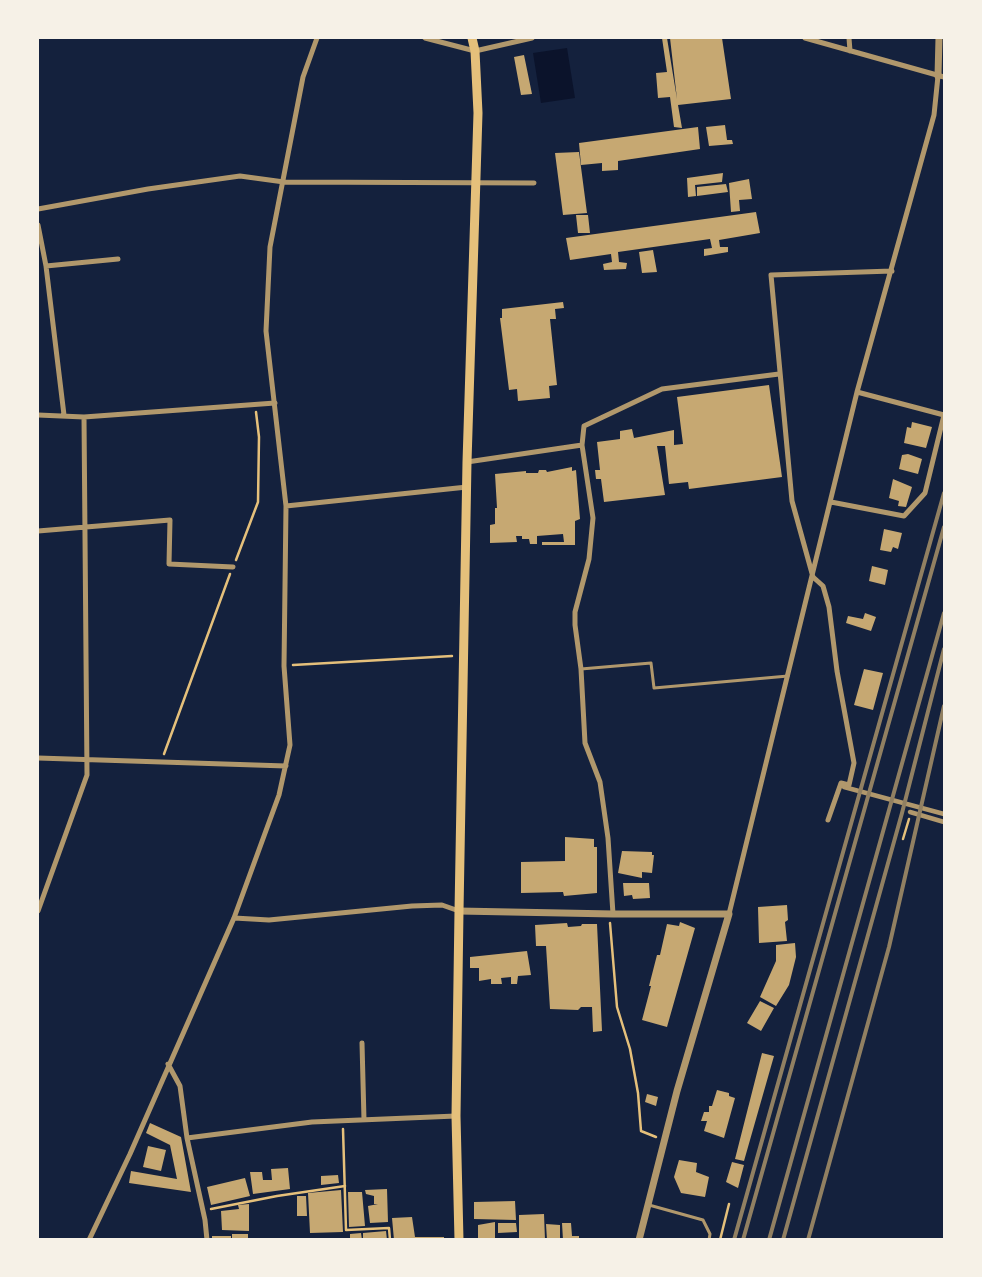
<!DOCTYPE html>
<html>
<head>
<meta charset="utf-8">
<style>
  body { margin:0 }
  #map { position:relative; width:982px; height:1277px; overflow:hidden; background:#14213d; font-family:Karla,sans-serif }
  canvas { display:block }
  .frame { position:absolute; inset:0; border:39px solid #f6f1e7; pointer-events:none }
</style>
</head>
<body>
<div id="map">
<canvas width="982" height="1277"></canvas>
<div class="frame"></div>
</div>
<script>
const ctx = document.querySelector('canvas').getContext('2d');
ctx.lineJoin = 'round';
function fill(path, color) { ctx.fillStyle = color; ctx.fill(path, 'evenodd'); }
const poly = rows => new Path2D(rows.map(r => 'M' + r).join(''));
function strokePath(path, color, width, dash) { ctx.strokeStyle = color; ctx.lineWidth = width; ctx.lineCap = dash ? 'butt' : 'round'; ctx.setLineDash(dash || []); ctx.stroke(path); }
const water = poly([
  [567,48,575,98,541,103,533,53]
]);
const building = poly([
  [662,38,667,38,677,99,670,38,722,38,731,99,678,105,682,128,674,127,670,97,658,98,656,73,667,72],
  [524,55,532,94,521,95,514,57],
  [725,125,727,140,732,140,733,144,709,146,706,127],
  [698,127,700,149,618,161,618,170,602,171,602,163,581,165,579,143],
  [579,152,587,213,563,215,555,153],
  [723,173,722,182,695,185,696,196,688,197,687,178],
  [749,179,752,199,739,200,740,211,731,212,729,183],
  [726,184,728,192,697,196,697,187],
  [756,212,760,233,719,240,720,247,728,247,728,252,704,256,704,249,712,248,710,239,618,252,619,262,627,263,626,269,604,270,603,264,612,262,611,254,570,260,566,238],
  [576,215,588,215,590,233,578,233],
  [653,250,657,272,642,273,639,252],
  [563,302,564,308,555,309,556,319,550,319,557,385,549,386,550,398,518,401,517,389,509,390,500,318,502,318,502,309],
  [769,385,782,477,689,489,688,482,669,484,665,446,657,446,665,495,604,502,601,479,596,479,595,470,600,470,597,442,620,439,620,431,632,429,634,438,674,430,674,445,683,444,677,397],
  [912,422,932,427,926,448,904,443,907,427,911,428],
  [908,454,922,459,918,474,899,469,902,455],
  [572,467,572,471,576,470,580,519,575,521,575,545,542,545,542,542,564,542,563,534,537,536,537,544,530,544,529,539,522,539,522,536,516,536,517,542,490,543,490,525,495,524,495,508,497,508,495,474,526,471,526,473,538,473,539,470,546,470,547,472],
  [893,479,912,487,906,507,898,506,899,501,889,498],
  [884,529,902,533,898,549,893,547,891,552,880,550],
  [872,566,888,570,885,585,869,581],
  [865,613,876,617,871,631,846,623,848,616,863,619],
  [864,669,883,673,873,710,854,705],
  [565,837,594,839,594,847,597,847,597,893,564,896,563,892,521,893,521,862,565,861],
  [622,851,652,852,652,855,654,855,652,873,642,872,642,878,618,873],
  [623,883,649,883,650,898,633,899,632,895,624,896],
  [787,905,788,920,785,922,787,941,759,943,758,907],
  [680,922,695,928,667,1027,642,1020,651,986,649,986,657,955,660,955,667,924,679,926],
  [567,923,568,927,581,926,582,924,597,924,602,1031,593,1032,592,1007,581,1007,578,1010,550,1009,546,946,536,946,535,925],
  [795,943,796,957,789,985,776,1006,760,997,776,961,776,945],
  [527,951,531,975,518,976,517,984,511,984,511,977,501,978,502,984,491,984,491,979,479,981,479,968,470,968,470,957],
  [760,1001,774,1008,761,1031,747,1023],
  [762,1053,774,1056,744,1161,735,1159],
  [717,1090,729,1093,729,1096,735,1098,724,1138,704,1131,707,1121,701,1121,704,1112,709,1112,709,1106,712,1106],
  [647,1094,658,1097,656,1106,645,1102],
  [150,1123,181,1137,191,1192,129,1183,131,1171,177,1179,170,1145,146,1133],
  [148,1146,166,1150,161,1171,143,1167],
  [679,1160,697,1163,696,1172,709,1177,705,1197,681,1193,674,1177],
  [732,1162,744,1165,738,1188,726,1182],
  [288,1168,290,1189,253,1194,250,1172,262,1172,263,1180,272,1180,271,1169],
  [338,1175,339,1183,321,1185,321,1176],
  [245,1178,250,1196,211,1205,207,1187],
  [387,1189,388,1222,370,1223,368,1206,378,1204,374,1204,374,1196,366,1194,365,1190],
  [341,1190,343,1232,310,1233,308,1193],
  [348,1192,362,1192,365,1226,349,1227],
  [297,1196,306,1196,307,1216,297,1216],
  [515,1201,516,1220,474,1219,474,1202],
  [249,1204,249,1231,222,1230,221,1211,239,1209,238,1205],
  [544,1214,545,1240,519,1240,519,1215],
  [412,1217,415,1237,444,1237,444,1240,394,1240,392,1218],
  [495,1222,495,1240,478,1240,478,1225],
  [498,1223,516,1223,517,1232,498,1233],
  [562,1223,571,1223,572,1236,579,1236,579,1240,563,1240],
  [546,1224,560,1225,560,1240,547,1240],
  [386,1231,387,1240,363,1240,363,1233],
  [361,1233,362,1240,350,1240,350,1234],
  [232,1234,248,1234,248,1240,232,1240],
  [212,1236,231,1236,231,1240,212,1240]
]);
const path = poly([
  [236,560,258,502,259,437,256,412],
  [293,665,452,656],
  [164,754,230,574],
  [903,839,909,819],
  [610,923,617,1007,630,1049,638,1093,641,1131,656,1137],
  [343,1129,346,1230,389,1228,390,1240],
  [211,1209,277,1196,345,1186],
  [720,1240,729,1204]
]);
const service = poly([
  [581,669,651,663,654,688,788,676],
  [649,1205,703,1220,710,1234,709,1240]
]);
const pedestrian = poly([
  [844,787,944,814],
  [910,812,944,822]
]);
const minor = poly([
  [425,38,475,51,532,38],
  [805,38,944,77],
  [849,38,850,51],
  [38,209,148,189,240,176,284,182,534,183],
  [38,225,46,266,64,415],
  [46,266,118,259],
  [38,415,84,417,275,403],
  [467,462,582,445],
  [831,502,904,516,925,493,944,415,857,392],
  [286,506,467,487],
  [38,531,170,520,169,564,233,567],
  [38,758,286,766],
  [828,820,841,783,849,785,854,763,837,671,829,607,823,586,813,577,792,501,771,275,892,271],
  [38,911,87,775,84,417],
  [613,914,608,838,600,782,585,743,581,669,575,625,575,612,589,559,593,518,582,445,584,426,662,389,779,374],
  [729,914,857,392,934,115,938,76],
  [234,918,269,920,412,906,442,905,459,911],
  [362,1043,364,1120],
  [168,1064,180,1086,187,1138,312,1122,456,1116],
  [187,1138,205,1220,207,1240],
  [89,1240,130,1154,234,918,279,795,290,745,284,666,286,506,266,331,270,247,303,77,317,38]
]);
const tertiary = poly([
  [938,76,939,38],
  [459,911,613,914,729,914,677,1091,639,1240]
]);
const secondary = poly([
  [459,1240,456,1116,459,911,467,462,478,113,475,51,472,38]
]);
const rail = poly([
  [734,1240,944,493],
  [743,1240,944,527],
  [769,1240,944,613],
  [783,1240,902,813,944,649],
  [808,1240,889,947,944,706]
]);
fill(water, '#0b132b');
fill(building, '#c6a872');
strokePath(path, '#e5c07b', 2.5);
strokePath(service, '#b1986c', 3);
strokePath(pedestrian, '#b1986c', 4.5);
strokePath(minor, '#b1986c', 5);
strokePath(tertiary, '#b1986c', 7);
strokePath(secondary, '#e5c07b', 9);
strokePath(rail, '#918062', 4);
</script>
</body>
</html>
